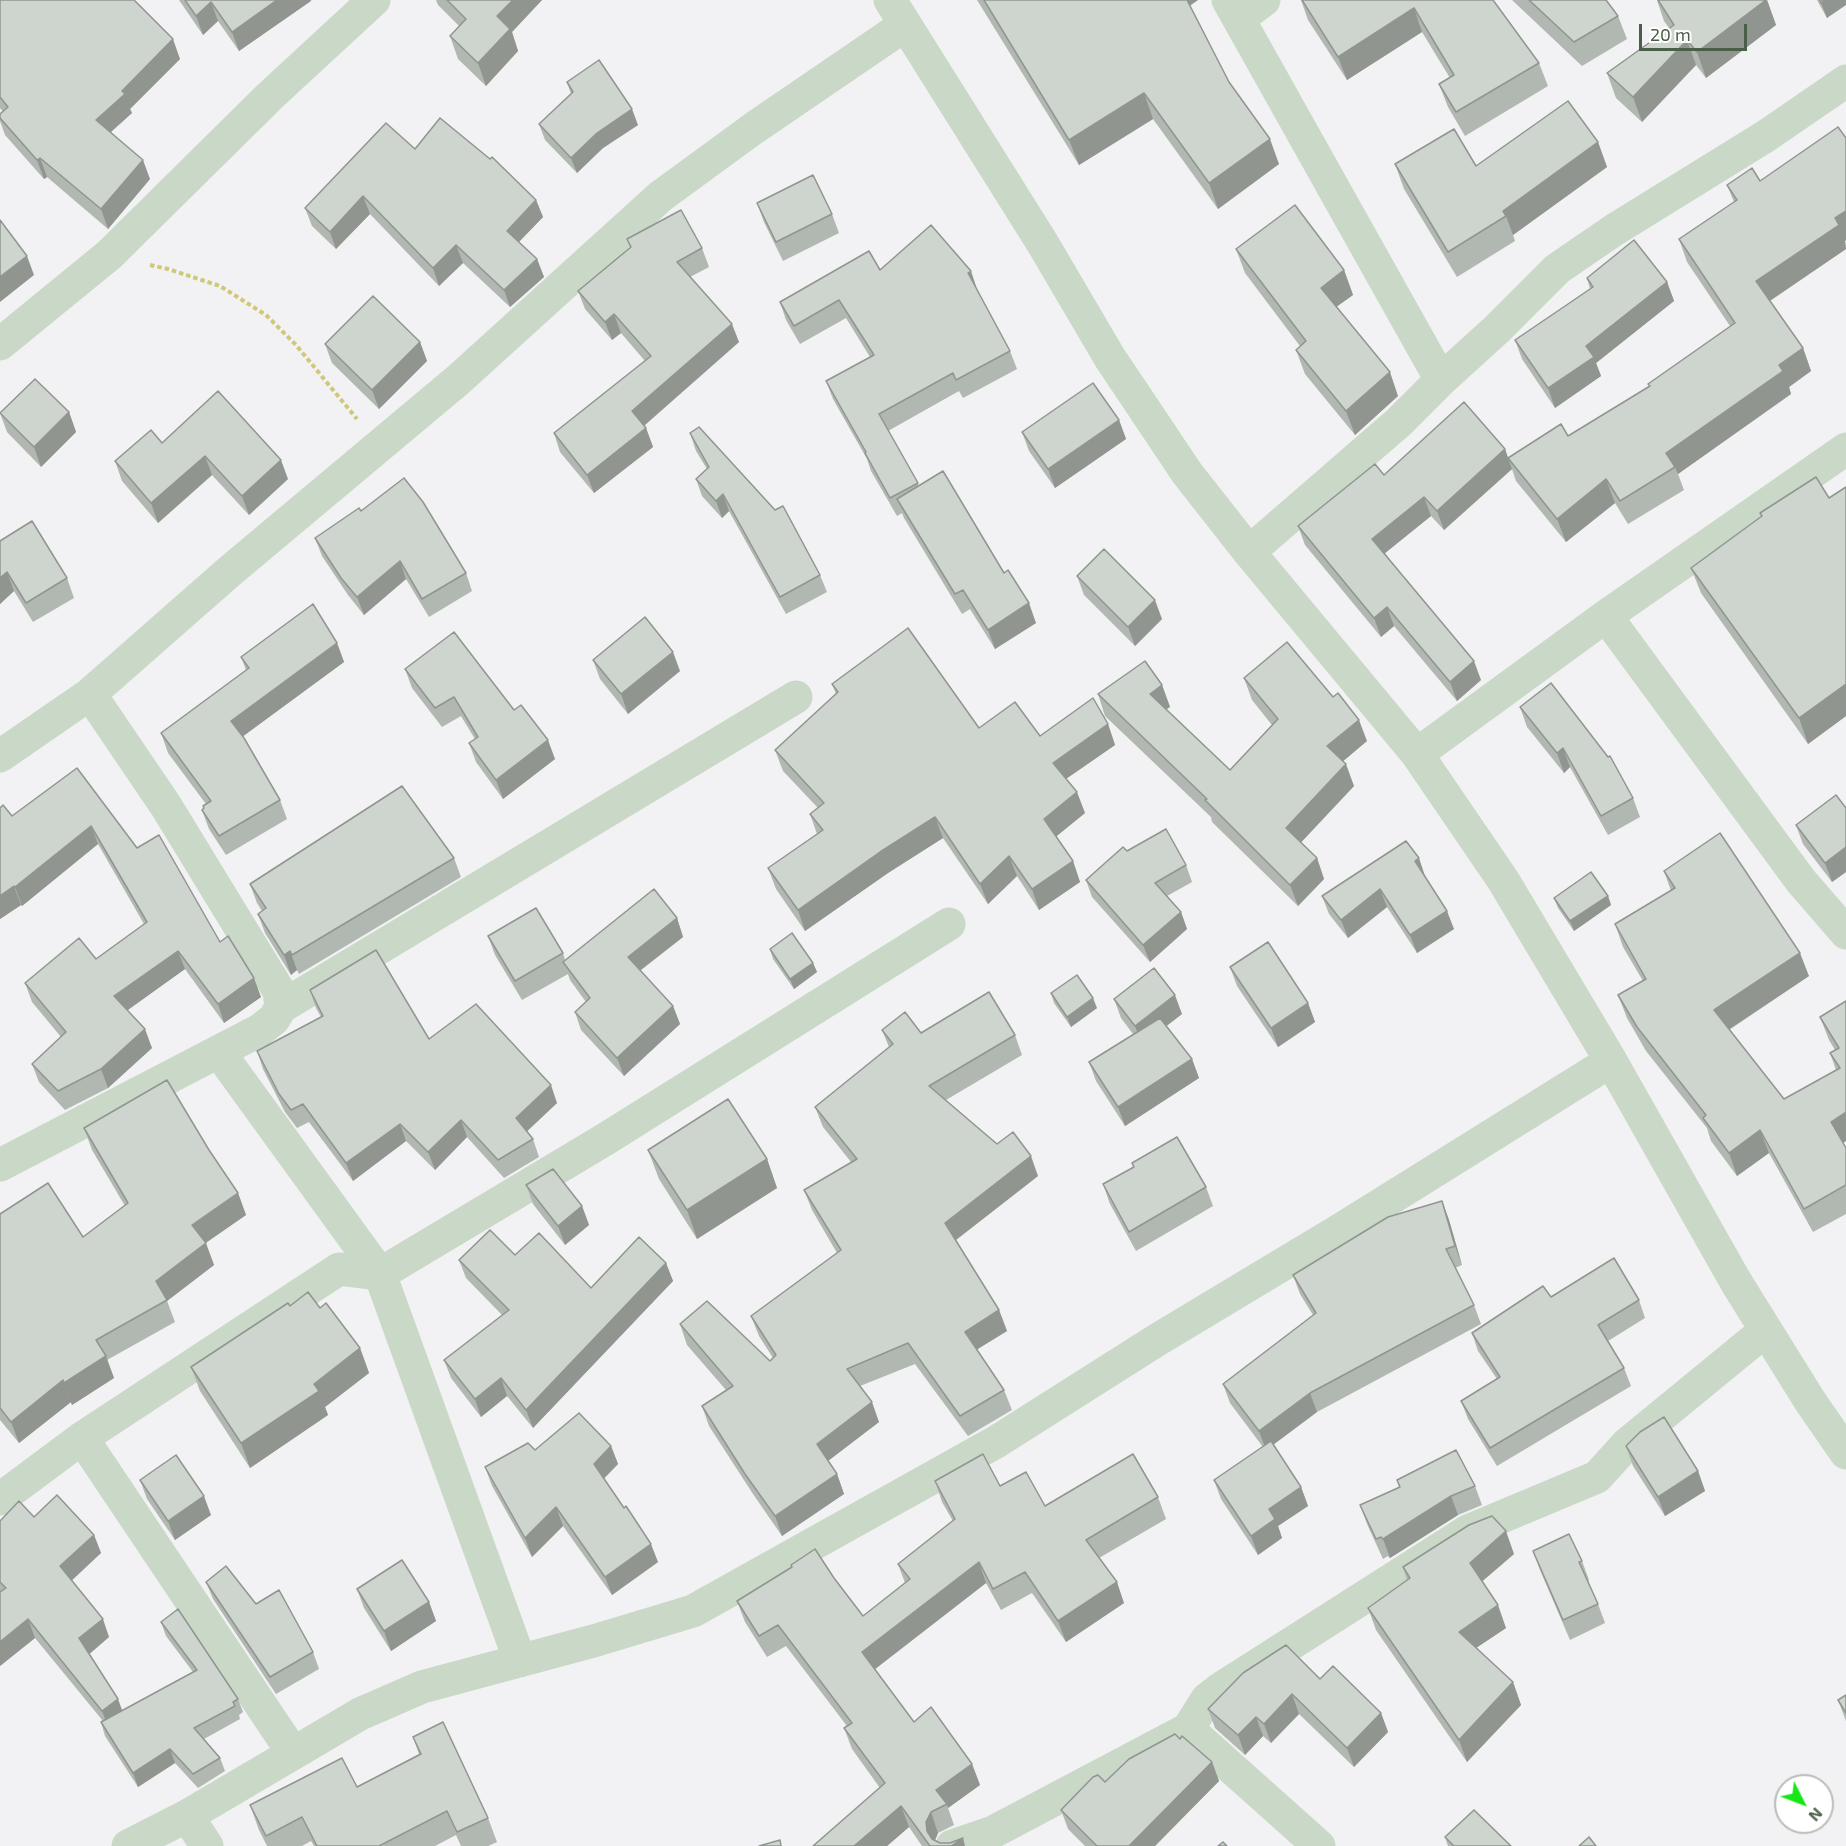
<!DOCTYPE html>
<html>
<head>
<meta charset="utf-8">
<style>
  body { margin:0 }
  #map { position:relative; width:1846px; height:1846px; overflow:hidden; background:#f2f1f3; font-family:"Exo 2",sans-serif }
  canvas { display:block }
  .north { position:absolute; left:1774px; top:1774px; width:60px; height:60px; box-sizing:border-box; background:#fff; border:2px solid #b7bfb6; border-radius:50%; rotate:132deg; font-size:16px; font-weight:700; line-height:24px; text-align:center; color:#4a5f48 }
  .north::after { content:''; display:block; margin:auto; width:21px; height:27px; background:#18e717; clip-path:polygon(50% 0,100% 100%,50% 72%,0 100%) }
  .scale { position:absolute; left:1639px; top:24px; width:108px; height:27px; box-sizing:border-box; border:3px solid #4a5f48; border-top:0; padding-left:8px; font-size:18px; line-height:21px; white-space:nowrap; color:#4a5f48; -webkit-text-stroke:4px #fff; paint-order:stroke }
</style>
</head>
<body>
<div id="map">
<canvas width="1846" height="1846"></canvas>
<div class="north">N</div>
<div class="scale">20 m</div>
</div>
<script>
const ctx = document.querySelector('canvas').getContext('2d');
ctx.lineJoin = 'round';
const poly = rows => new Path2D(rows.map(r => 'M' + r).join(''));
function strokePath(path, color, width, dash) { ctx.strokeStyle = color; ctx.lineWidth = width; ctx.lineCap = dash ? 'butt' : 'round'; ctx.setLineDash(dash || []); ctx.stroke(path); }
function fill(path, color) { ctx.fillStyle = color; ctx.fill(path, 'evenodd'); }
const path = poly([
  [150,265,168,269,220,286,266,315,296,345,357,419]
]);
const minor = poly([
  [890,0,1043,244,1110,358,1187,473,1249,552,1417,754,1503,880,1611,1061,1736,1282,1810,1401,1846,1453],
  [1228,0,1441,380],
  [1240,18,1264,0],
  [0,344,109,255,270,96,374,0],
  [1249,552,1399,422,1441,380,1496,330,1557,269,1614,230,1766,136,1846,81],
  [1606,616,1801,881,1846,933],
  [1417,754,1606,616,1846,449],
  [0,756,90,694,230,571,458,380,661,196,754,128,905,25],
  [281,1007,796,697],
  [219,1052,380,1274,604,1140,949,924],
  [0,1165,260,1030,274,1019,281,1007,279,991,166,806,90,694],
  [82,1438,293,1753],
  [0,1499,82,1438,339,1269,380,1274,520,1661],
  [1222,1691,1220,1689,1468,1531,1597,1477,1627,1444,1766,1330],
  [1188,1729,1319,1846],
  [187,1816,207,1846],
  [128,1846,187,1816,360,1714,422,1687,597,1640,693,1611,996,1442,1157,1340,1340,1230,1611,1061],
  [952,1846,993,1832,1188,1729,1207,1699,1220,1689]
]);
const wall = poly([
  [0,0,180,59,130,109,132,113,111,132,150,179,108,229,47,177,44,179,5,135,0,121,0,114,3,112,0,108],
  [179,0,312,0,239,51,218,21,203,35],
  [436,0,542,0,512,32,518,51,486,86,458,59,450,36,459,26,438,5],
  [977,0,1198,0,1190,6,1229,82,1279,164,1218,209,1153,119,1079,165],
  [1301,0,1493,0,1539,63,1548,86,1465,136,1448,107,1439,84,1450,78,1422,32,1347,80,1308,20],
  [1512,0,1606,0,1618,16,1627,39,1582,66],
  [1657,0,1767,0,1776,25,1706,78,1696,65,1642,122,1616,98,1607,73,1669,28,1664,21],
  [1817,0,1846,0,1827,18],
  [567,82,638,125,603,148,577,173,545,140,539,124,571,94],
  [1846,138,1846,240,1845,241,1846,249,1770,301,1803,348,1811,371,1789,387,1791,394,1678,474,1684,490,1628,524,1615,503,1566,542,1516,481,1512,469,1444,530,1431,516,1385,553,1481,680,1457,701,1394,626,1381,637,1305,545,1298,526,1384,475,1505,449,1508,458,1568,436,1649,386,1648,384,1730,326,1687,262,1679,239,1734,202,1727,185,1760,181],
  [1598,142,1607,167,1513,235,1515,241,1457,277,1404,189,1395,164,1476,166],
  [415,149,536,200,543,217,519,242,537,259,544,277,510,307,463,263,439,286,370,214,336,249,312,226,305,208],
  [757,203,832,214,839,233,783,261,764,222],
  [627,239,702,248,709,267,690,277,739,342,644,426,646,428,653,447,594,493,560,452,554,433,645,361,621,333,612,340,585,309,578,291,630,247],
  [1236,249,1344,270,1353,295,1336,307,1398,396,1355,435,1305,374,1296,350,1300,346,1245,273],
  [880,270,977,289,1010,351,1017,369,963,398,959,391,888,431,919,486,1004,573,1036,623,995,649,970,609,962,614,904,518,902,513,897,516,871,471,867,459,833,399,826,381,870,357,846,318,800,344,786,320,780,302],
  [1587,278,1667,282,1674,301,1596,363,1601,376,1555,408,1522,359,1515,340,1590,289],
  [420,342,427,361,379,409,332,363,325,344],
  [69,412,76,432,41,467,7,432,0,413],
  [1119,420,1126,439,1055,488,1029,451,1022,432],
  [690,433,820,575,827,592,786,614,729,511,722,518,702,496,696,479,707,469,696,451],
  [162,443,288,479,249,515,212,475,158,523,122,481,115,461],
  [1846,487,1846,716,1808,744,1701,593,1691,568,1762,517,1760,513,1829,498],
  [361,511,466,573,472,591,429,617,406,579,364,615,348,595,322,556,315,538],
  [0,541,67,578,74,598,33,622,14,591,0,604],
  [1077,576,1162,619,1135,646,1084,595],
  [337,643,344,662,243,736,280,800,287,819,226,855,209,829,202,810,204,809,206,804,168,753,161,733,246,670,241,657],
  [593,660,680,671,628,714,600,679],
  [405,669,514,710,555,759,503,799,476,762,469,743,475,739,461,716,442,727,412,688],
  [1244,678,1367,741,1343,761,1354,786,1301,842,1317,858,1324,879,1298,906,1212,822,1211,817,1105,716,1098,694,1162,685,1170,707,1166,709,1230,770,1272,725,1252,700],
  [832,684,979,728,1040,736,1108,724,1115,745,1066,779,1085,813,1056,836,1073,861,1080,882,1039,910,1017,876,988,904,943,838,888,873,805,931,776,889,768,868,817,834,810,814,818,808,783,771,775,750,836,694],
  [1520,707,1633,798,1640,817,1608,835,1570,767,1564,773,1527,727],
  [77,768,137,848,220,942,261,997,224,1023,185,969,127,1010,152,1048,108,1088,65,1110,39,1082,32,1064,61,1037,32,1002,25,983,96,959,144,924,98,844,22,906,21,905,0,919,0,808,12,816],
  [1846,808,1846,872,1832,882,1803,844,1796,825],
  [1127,851,1186,865,1192,882,1167,896,1181,912,1187,929,1150,962,1092,897,1086,880],
  [454,858,461,877,299,974,297,970,291,975,265,933,258,914,262,911,257,903,250,884],
  [1664,871,1809,976,1729,1030,1784,1099,1836,1070,1830,1053,1835,1050,1829,1040,1820,1017,1846,1001,1846,1141,1843,1143,1846,1148,1846,1214,1813,1232,1769,1153,1737,1176,1711,1141,1707,1128,1646,1051,1627,1018,1618,995,1643,981,1623,947,1615,924,1671,891],
  [1425,876,1454,929,1417,953,1387,907,1348,938,1329,914,1322,896],
  [1608,896,1611,905,1574,931,1558,908,1554,898],
  [677,918,683,937,640,971,673,1006,680,1024,624,1076,581,1030,575,1012,586,1002,570,980,568,974,522,1000,495,955,488,936,563,953,565,960],
  [770,949,813,963,817,972,794,989,773,959],
  [1230,967,1308,1003,1315,1022,1278,1047,1237,986],
  [310,990,429,1039,557,1103,526,1132,533,1139,539,1157,504,1178,467,1137,435,1170,406,1141,353,1181,309,1122,297,1128,285,1112,263,1069,257,1051,321,1017,316,1008],
  [1051,993,1097,1008,1071,1027,1054,1003],
  [1114,999,1182,1014,1166,1026,1192,1059,1199,1078,1125,1126,1096,1081,1089,1062,1133,1034,1121,1018],
  [882,1030,921,1033,1015,1035,1022,1055,946,1100,997,1144,1038,1176,956,1240,999,1310,1007,1331,977,1349,1004,1390,1012,1410,968,1436,915,1364,860,1386,879,1422,828,1461,837,1474,844,1494,782,1536,753,1494,709,1426,702,1406,726,1390,687,1345,680,1324,770,1361,773,1358,759,1336,751,1316,837,1253,812,1210,804,1190,851,1162,823,1127,815,1107,889,1047],
  [84,1128,209,1150,238,1193,246,1215,205,1243,214,1265,167,1301,175,1322,107,1360,114,1378,72,1405,71,1402,19,1443,0,1420,0,1214,83,1237,125,1206,92,1150],
  [648,1150,767,1159,777,1188,697,1239,659,1179],
  [1132,1163,1206,1187,1213,1206,1136,1251,1110,1204,1103,1184,1133,1167],
  [526,1185,582,1206,589,1225,565,1245,533,1204],
  [1442,1201,1449,1220,1462,1265,1455,1268,1474,1305,1481,1324,1317,1412,1273,1445,1301,1487,1308,1506,1278,1526,1282,1538,1258,1555,1221,1499,1214,1480,1263,1447,1230,1403,1223,1384,1313,1315,1300,1294,1293,1275],
  [515,1255,591,1288,666,1263,673,1281,533,1428,507,1396,481,1417,451,1378,444,1360,502,1315,466,1278,459,1260],
  [1551,1297,1639,1300,1645,1318,1608,1341,1624,1368,1631,1386,1497,1466,1468,1419,1461,1401,1497,1379,1478,1351,1472,1333],
  [290,1306,320,1308,360,1348,369,1373,325,1407,328,1415,250,1468,200,1391,191,1367],
  [611,1446,618,1464,604,1479,658,1562,612,1595,563,1526,532,1557,492,1486,485,1467,535,1450],
  [1626,1446,1698,1471,1705,1491,1665,1516,1633,1466],
  [140,1480,211,1515,175,1540,147,1499],
  [1397,1480,1475,1486,1482,1505,1458,1515,1390,1558,1388,1556,1383,1559,1367,1524,1360,1505,1399,1487],
  [935,1481,1000,1486,1045,1506,1158,1497,1166,1519,1099,1558,1124,1603,1066,1642,1032,1593,1001,1610,986,1583,875,1669,914,1722,972,1764,980,1785,948,1808,954,1825,938,1833,935,1840,940,1843,965,1846,922,1846,909,1827,887,1846,813,1846,880,1788,852,1749,844,1728,847,1726,786,1646,767,1657,745,1622,737,1601,792,1568,791,1565,834,1578,863,1616,905,1583,898,1564,953,1521,942,1502],
  [34,1517,94,1535,101,1553,71,1580,109,1637,89,1654,122,1711,193,1672,166,1636,161,1622,238,1699,243,1712,239,1715,240,1719,204,1739,220,1758,225,1771,198,1788,175,1763,138,1787,105,1736,101,1722,103,1721,35,1638,0,1666,0,1521],
  [1533,1551,1582,1561,1589,1580,1588,1581,1598,1604,1605,1623,1570,1640,1540,1570],
  [1514,1554,1482,1581,1506,1628,1476,1648,1513,1682,1521,1705,1467,1762,1376,1630,1368,1608,1407,1580,1403,1567],
  [206,1582,313,1652,319,1669,276,1694,213,1599],
  [357,1589,429,1602,436,1621,391,1651,364,1608],
  [1320,1679,1381,1713,1388,1732,1354,1767,1299,1714,1271,1743,1263,1736,1245,1755,1215,1728,1208,1709],
  [1846,1695,1846,1721,1838,1700],
  [413,1737,488,1818,497,1842,488,1846,461,1846,456,1835,435,1846,314,1846,311,1841,302,1846,267,1846,259,1830,250,1805,357,1787,419,1754],
  [1180,1739,1212,1762,1219,1781,1155,1846,1085,1846,1068,1829,1061,1810,1105,1782],
  [1445,1837,1511,1846,1448,1846]
]);
const shadedWall = poly([
  [277,0,310,0,311,1,239,51,232,32],
  [513,0,542,0,512,32,518,51,486,86,478,63,497,16],
  [1185,0,1198,0,1187,7],
  [1766,0,1767,0,1776,25,1706,78,1697,52],
  [1826,0,1846,0,1846,5,1827,18,1821,3],
  [211,2,218,21,203,35,196,16],
  [1414,8,1422,32,1347,80,1338,57],
  [173,39,180,59,130,109,132,113,103,139,96,120,122,91],
  [1687,40,1696,65,1642,122,1633,97],
  [1144,93,1153,119,1079,165,1069,140],
  [632,109,638,125,603,148,577,173,571,158,597,133],
  [1270,139,1279,164,1218,209,1209,183],
  [1598,142,1607,167,1513,235,1506,216,1503,211],
  [40,158,47,177,44,179,37,160],
  [143,160,150,179,108,229,101,209],
  [363,196,370,214,336,249,330,232],
  [536,200,543,217,513,248,507,231],
  [1846,211,1846,240,1845,241,1846,249,1765,304,1756,281,1835,218],
  [456,245,463,263,439,286,433,268],
  [27,256,34,275,0,302,0,277],
  [537,259,544,277,510,307,504,290],
  [1344,270,1353,295,1329,312,1321,288],
  [971,271,977,289,968,273],
  [1667,282,1674,301,1596,363,1601,376,1555,408,1548,388,1586,346],
  [614,314,621,333,612,340,605,322],
  [732,324,739,342,639,430,632,411],
  [420,342,427,361,379,409,372,390],
  [1803,348,1811,371,1789,387,1791,394,1678,474,1675,467,1666,453,1779,365],
  [1390,372,1398,396,1355,435,1346,411],
  [69,412,76,432,41,467,34,447],
  [1119,420,1126,439,1055,488,1048,469],
  [646,428,653,447,594,493,587,475],
  [1505,449,1512,469,1444,530,1437,511],
  [205,456,212,475,158,523,151,503],
  [281,460,288,479,249,515,242,496],
  [1606,479,1615,503,1566,542,1557,519],
  [723,494,729,511,722,518,716,501],
  [1424,497,1431,516,1379,558,1372,539],
  [400,561,406,579,364,615,357,597],
  [7,572,14,591,0,604,0,578],
  [1155,600,1162,619,1135,646,1128,627],
  [1029,603,1036,623,995,649,988,630],
  [1387,607,1394,626,1381,637,1374,618],
  [337,643,344,662,238,740,231,721],
  [673,652,680,671,628,714,621,694],
  [1474,661,1481,680,1457,701,1450,682],
  [1846,684,1846,716,1808,744,1799,718],
  [1162,685,1170,707,1158,715,1150,694],
  [1359,720,1367,741,1335,768,1327,746],
  [1108,724,1115,745,1060,783,1053,763],
  [548,740,555,759,503,799,496,780],
  [1563,748,1570,767,1564,773,1557,753],
  [1346,764,1354,786,1294,850,1286,828],
  [1077,792,1085,813,1052,840,1044,819],
  [935,817,943,838,888,873,805,931,798,910,880,852],
  [91,826,98,844,22,906,15,887],
  [1846,847,1846,872,1832,882,1825,863],
  [1009,856,1017,876,988,904,980,884],
  [1317,858,1324,879,1298,906,1290,885],
  [1419,858,1425,876,1415,861],
  [1073,861,1080,882,1039,910,1032,889],
  [14,886,21,905,0,919,0,896],
  [1380,889,1387,907,1348,938,1341,920],
  [1608,896,1611,905,1574,931,1570,921],
  [1447,911,1454,929,1417,953,1410,935],
  [1181,912,1187,929,1150,962,1143,945],
  [677,918,683,937,634,975,628,957],
  [178,951,185,969,121,1015,114,996],
  [290,951,297,970,291,975,284,955],
  [1800,953,1809,976,1722,1034,1714,1010],
  [813,963,817,972,794,989,790,979],
  [254,978,261,997,224,1023,218,1004],
  [1175,995,1182,1014,1142,1045,1135,1026],
  [1093,998,1097,1008,1071,1027,1067,1017],
  [1308,1003,1315,1022,1278,1047,1271,1028],
  [673,1006,680,1024,624,1076,617,1058],
  [145,1029,152,1048,108,1088,101,1069],
  [1192,1059,1199,1078,1125,1126,1118,1107],
  [551,1085,557,1103,522,1136,516,1118],
  [1846,1112,1846,1141,1840,1145,1831,1122],
  [461,1120,467,1137,435,1170,428,1152],
  [400,1124,406,1141,353,1181,346,1163],
  [1760,1130,1769,1153,1737,1176,1729,1153],
  [1031,1156,1038,1176,952,1243,945,1223],
  [767,1159,777,1188,697,1239,687,1210],
  [238,1193,246,1215,200,1247,192,1225],
  [1442,1201,1449,1220,1462,1265,1455,1246],
  [582,1206,589,1225,565,1245,558,1226],
  [206,1243,214,1265,167,1301,156,1281],
  [666,1263,673,1281,533,1428,526,1410],
  [999,1310,1007,1331,973,1352,965,1332],
  [360,1348,369,1373,325,1407,328,1415,250,1468,241,1443,314,1384],
  [106,1356,114,1378,72,1405,64,1383],
  [501,1378,507,1396,481,1417,475,1399],
  [63,1380,71,1402,19,1443,11,1422],
  [1310,1393,1317,1412,1266,1450,1259,1431],
  [872,1402,879,1422,824,1464,817,1444],
  [611,1446,618,1464,600,1482,594,1464],
  [1698,1471,1705,1491,1665,1516,1658,1497],
  [837,1474,844,1494,782,1536,775,1516],
  [1301,1487,1308,1506,1278,1526,1282,1538,1258,1555,1251,1536,1269,1509],
  [204,1496,211,1515,175,1540,168,1521],
  [1451,1496,1458,1515,1390,1558,1383,1539],
  [556,1507,563,1526,532,1557,525,1538],
  [1506,1531,1514,1554,1478,1585,1470,1563],
  [94,1535,101,1553,67,1585,60,1566],
  [651,1544,658,1562,612,1595,605,1577],
  [979,1562,986,1583,870,1673,862,1652],
  [1117,1582,1124,1603,1066,1642,1058,1621],
  [429,1602,436,1621,391,1651,384,1631],
  [1498,1605,1506,1628,1467,1654,1459,1632],
  [28,1619,35,1638,0,1666,0,1642],
  [103,1619,109,1637,86,1657,79,1638],
  [1513,1682,1521,1705,1467,1762,1459,1740],
  [1292,1694,1299,1714,1271,1743,1264,1724],
  [118,1699,125,1718,109,1729,102,1711],
  [1381,1713,1388,1732,1354,1767,1347,1748],
  [1256,1717,1263,1736,1245,1755,1238,1735],
  [170,1749,175,1763,138,1787,133,1773],
  [1212,1762,1219,1781,1155,1846,1129,1846],
  [972,1764,980,1785,948,1808,947,1804,936,1790],
  [901,1806,909,1827,887,1846,854,1846],
  [931,1812,938,1833,934,1843,927,1831,926,1822],
  [963,1838,965,1846,951,1846]
]);
const building = poly([
  [0,0,134,0,173,39,122,91,125,94,96,120,143,160,101,209,40,158,37,160,0,118,0,114,8,107,0,97,0,0],
  [185,0,277,0,232,32,211,2,196,16,185,0],
  [447,0,513,0,497,16,510,29,478,63,450,36,466,19,447,0],
  [984,0,1187,0,1229,82,1270,139,1209,183,1144,93,1069,140,984,0],
  [1302,0,1493,0,1539,63,1456,112,1439,84,1454,75,1414,8,1338,57,1302,0],
  [1529,0,1606,0,1618,16,1574,42,1529,0],
  [1658,0,1766,0,1697,52,1687,40,1633,97,1607,73,1674,25,1658,0],
  [1820,0,1826,0,1821,3,1820,0],
  [599,60,632,109,597,133,571,158,539,124,573,92,567,82,599,60],
  [1568,101,1598,142,1503,211,1506,216,1448,252,1395,164,1454,129,1476,166,1568,101],
  [440,118,490,159,492,157,536,200,507,231,537,259,504,290,456,245,433,268,363,196,330,232,305,208,386,123,415,149,440,118],
  [1838,127,1846,138,1846,211,1835,218,1839,225,1756,281,1803,348,1779,365,1783,371,1666,453,1675,467,1620,501,1606,479,1557,519,1508,458,1561,424,1568,436,1650,386,1648,384,1735,323,1679,239,1737,200,1727,185,1752,168,1760,181,1838,127],
  [813,175,832,214,776,242,757,203,813,175],
  [1295,205,1344,270,1321,288,1390,372,1346,411,1296,350,1306,341,1236,249,1295,205],
  [681,210,702,248,677,262,732,324,632,411,646,428,587,475,554,433,651,356,614,314,605,322,578,291,631,247,627,239,681,210],
  [0,220,27,256,0,277,0,220],
  [931,225,971,271,968,273,1010,351,956,380,953,373,879,414,918,483,890,498,865,453,866,452,826,381,874,355,839,300,794,326,780,302,869,251,880,270,931,225],
  [1634,240,1667,282,1586,346,1594,357,1548,388,1515,340,1593,287,1587,278,1634,240],
  [373,296,420,342,372,390,325,344,373,296],
  [35,379,69,412,34,447,0,413,35,379],
  [1093,383,1119,420,1048,469,1022,432,1093,383],
  [218,391,281,460,242,496,205,456,151,503,115,461,151,430,162,443,218,391],
  [1464,402,1505,449,1437,511,1424,497,1372,539,1474,661,1450,682,1387,607,1374,618,1298,526,1375,464,1384,475,1464,402],
  [699,427,775,510,783,506,820,575,780,597,723,494,716,501,696,479,709,467,690,433,699,427],
  [943,471,1004,573,1008,570,1029,603,988,630,963,590,955,594,897,499,943,471],
  [1816,477,1829,498,1846,487,1846,684,1799,718,1691,568,1762,516,1760,513,1816,477],
  [404,478,423,502,466,573,422,599,400,561,357,597,341,578,315,538,359,508,361,511,404,478],
  [32,521,67,578,26,603,7,572,0,578,0,541,32,521],
  [1104,549,1155,600,1128,627,1077,576,1104,549],
  [313,604,337,643,231,721,244,738,280,800,219,836,202,810,204,808,203,806,211,801,161,733,249,668,241,657,313,604],
  [645,617,673,652,621,694,593,660,645,617],
  [908,628,979,728,1015,702,1040,736,1093,698,1108,724,1053,763,1077,792,1044,819,1073,861,1032,889,1009,856,980,884,935,817,880,852,798,910,768,868,823,830,810,814,824,803,775,750,838,692,832,684,908,628],
  [454,632,514,710,521,705,548,740,496,780,469,743,478,737,454,697,435,708,405,669,454,632],
  [1287,642,1333,697,1338,693,1359,720,1327,746,1346,764,1286,828,1317,858,1290,885,1205,800,1207,799,1098,694,1145,661,1162,685,1150,694,1230,770,1278,719,1244,678,1287,642],
  [1551,683,1608,757,1610,756,1633,798,1601,816,1563,748,1557,753,1520,707,1551,683],
  [77,768,137,848,159,835,220,942,228,936,254,978,218,1004,178,951,114,996,145,1029,101,1069,58,1091,32,1064,66,1032,25,983,79,938,96,959,147,922,91,826,15,887,14,886,0,896,0,808,3,805,12,816,77,768],
  [402,786,454,858,292,955,290,951,284,955,258,914,266,908,250,884,402,786],
  [1836,795,1846,808,1846,847,1825,863,1796,825,1836,795],
  [1166,829,1186,865,1155,883,1181,912,1143,945,1086,880,1123,847,1127,851,1166,829],
  [1720,833,1800,953,1714,1010,1784,1099,1840,1068,1830,1053,1839,1048,1820,1017,1846,1001,1846,1112,1831,1122,1846,1148,1846,1185,1804,1209,1760,1130,1729,1153,1703,1118,1706,1115,1637,1027,1618,995,1646,979,1615,924,1675,888,1664,871,1720,833],
  [1406,841,1419,858,1415,861,1447,911,1410,935,1380,889,1341,920,1322,896,1406,841],
  [1591,872,1608,896,1570,921,1554,898,1591,872],
  [654,889,677,918,628,957,673,1006,617,1058,575,1012,590,998,563,962,654,889],
  [536,908,563,953,515,981,488,936,536,908],
  [792,933,813,963,790,979,770,949,792,933],
  [1268,942,1308,1003,1271,1028,1230,967,1268,942],
  [376,950,429,1039,476,1004,551,1085,516,1118,533,1139,498,1160,461,1120,428,1152,400,1124,346,1163,303,1104,291,1110,279,1094,257,1051,323,1016,310,990,376,950],
  [1154,968,1175,995,1135,1026,1114,999,1154,968],
  [1077,975,1093,998,1067,1017,1051,993,1077,975],
  [989,992,1015,1035,929,1086,997,1144,1013,1132,1031,1156,945,1223,999,1310,965,1332,1004,1390,960,1416,908,1343,847,1369,872,1402,817,1444,837,1474,775,1516,745,1474,702,1406,733,1386,680,1324,707,1301,770,1361,776,1355,751,1316,841,1250,804,1190,857,1159,815,1107,893,1044,882,1030,905,1012,921,1033,989,992],
  [1160,1018,1192,1059,1118,1107,1089,1062,1160,1018],
  [167,1080,209,1150,238,1193,192,1225,206,1243,156,1281,167,1300,96,1340,106,1356,64,1383,63,1380,11,1422,0,1408,0,1214,48,1183,83,1237,128,1203,84,1128,167,1080],
  [728,1099,767,1159,687,1210,648,1150,728,1099],
  [1177,1137,1206,1187,1129,1232,1103,1184,1134,1167,1132,1163,1177,1137],
  [553,1169,582,1206,558,1226,526,1185,553,1169],
  [1442,1201,1455,1246,1446,1249,1474,1305,1310,1393,1259,1431,1223,1384,1316,1313,1293,1275,1388,1217,1442,1201],
  [490,1230,515,1255,539,1233,591,1288,639,1237,666,1263,526,1410,501,1378,475,1399,444,1360,509,1310,459,1260,490,1230],
  [1614,1258,1639,1300,1598,1325,1624,1368,1490,1448,1461,1401,1500,1377,1472,1333,1543,1286,1551,1297,1614,1258],
  [308,1292,320,1308,326,1303,360,1348,314,1384,319,1391,241,1443,191,1367,288,1303,290,1306,308,1292],
  [579,1413,611,1446,594,1464,624,1508,626,1506,651,1544,605,1577,556,1507,525,1538,485,1467,528,1443,535,1450,579,1413],
  [1664,1417,1698,1471,1658,1497,1626,1446,1640,1432,1664,1417],
  [1271,1441,1301,1487,1269,1509,1275,1519,1251,1536,1214,1480,1271,1441],
  [1456,1450,1475,1486,1451,1496,1383,1539,1381,1537,1376,1539,1360,1505,1400,1487,1397,1480,1456,1450],
  [983,1454,1000,1486,1026,1472,1045,1506,1133,1454,1158,1497,1086,1540,1117,1582,1058,1621,1025,1572,993,1589,979,1562,862,1652,914,1722,931,1707,972,1764,936,1790,947,1804,931,1812,926,1822,927,1831,932,1839,940,1843,950,1843,963,1838,951,1846,930,1846,901,1806,854,1846,813,1846,885,1783,844,1728,852,1723,778,1625,759,1636,737,1601,792,1567,791,1565,815,1549,834,1578,863,1616,910,1579,898,1564,955,1519,935,1481,983,1454],
  [176,1455,204,1496,168,1521,140,1480,176,1455],
  [57,1495,94,1535,60,1566,103,1619,79,1638,118,1699,102,1711,28,1619,0,1642,0,1592,6,1588,0,1582,0,1521,19,1501,34,1517,57,1495],
  [1492,1516,1506,1531,1470,1563,1498,1605,1459,1632,1513,1682,1459,1740,1368,1608,1410,1578,1403,1567,1469,1525,1492,1516],
  [1569,1534,1582,1561,1579,1562,1598,1604,1563,1620,1533,1551,1569,1534],
  [402,1560,429,1602,384,1631,357,1589,402,1560],
  [226,1566,256,1604,279,1590,313,1652,270,1677,206,1582,226,1566],
  [178,1609,238,1699,233,1702,235,1706,194,1728,220,1758,193,1774,170,1749,133,1773,101,1722,197,1670,161,1622,178,1609],
  [1286,1645,1320,1679,1333,1666,1381,1713,1347,1748,1292,1694,1264,1724,1256,1717,1238,1735,1208,1709,1243,1673,1286,1645],
  [1846,1695,1846,1713,1838,1700,1846,1695],
  [443,1722,488,1818,457,1832,447,1811,379,1846,317,1846,302,1817,266,1836,250,1805,342,1758,357,1787,421,1754,413,1737,443,1722],
  [1175,1734,1180,1739,1182,1736,1212,1762,1129,1846,1097,1846,1061,1810,1093,1777,1098,1775,1105,1782,1129,1759,1175,1734],
  [1474,1810,1511,1846,1454,1846,1445,1837,1474,1810],
  [1589,1837,1596,1846,1579,1846,1589,1837],
  [780,1840,781,1846,759,1846,780,1840],
  [1223,1842,1227,1846,1218,1846,1223,1842]
]);
strokePath(path, '#cfc977', 4, [4.5, 3]);
strokePath(minor, '#c9d8c7', 33);
fill(wall, '#b1b7b1');
fill(shadedWall, '#909590');
fill(building, '#ced5ce');
strokePath(building, '#909590', 1.5);
</script>
</body>
</html>
